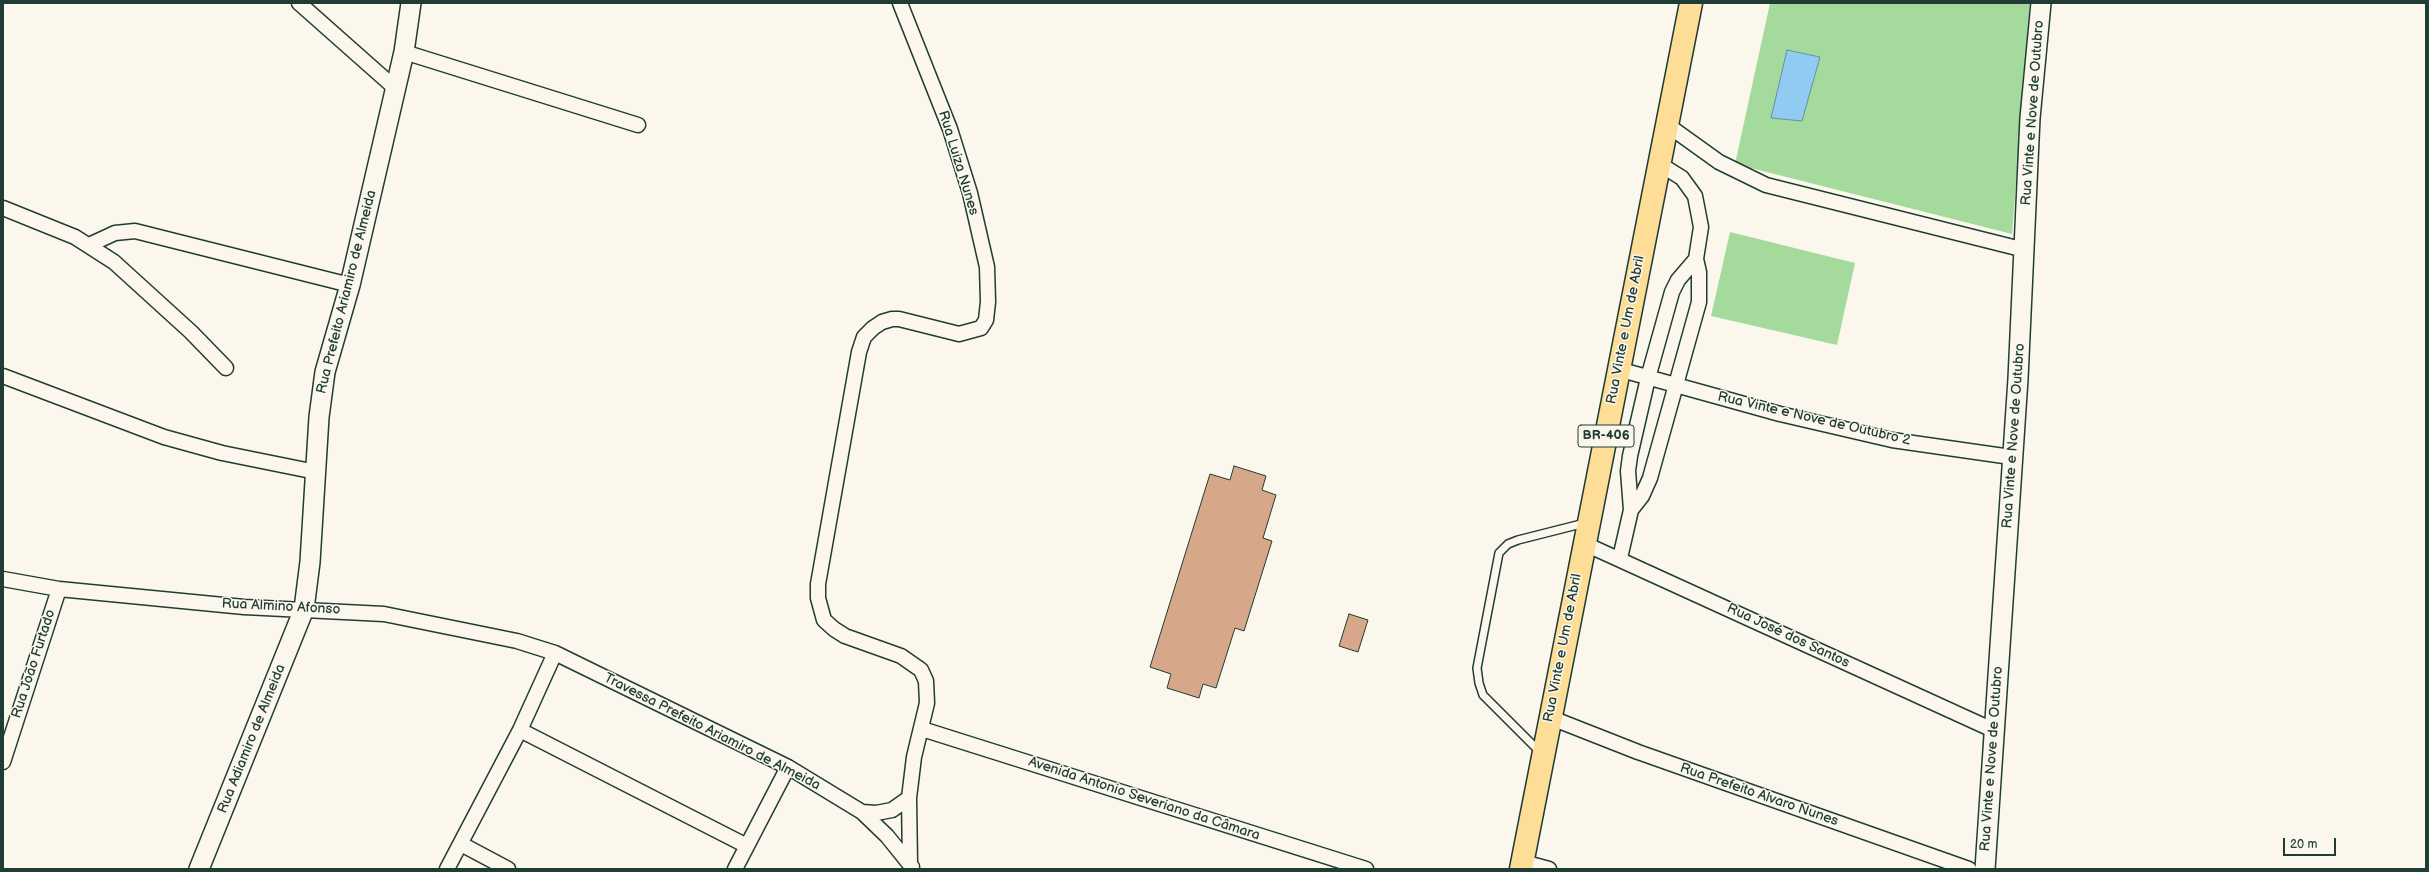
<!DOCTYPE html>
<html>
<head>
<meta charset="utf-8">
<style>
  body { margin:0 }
  #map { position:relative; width:2429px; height:872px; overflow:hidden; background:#fbf7ec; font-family:"Balsamiq Sans",sans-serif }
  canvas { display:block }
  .frame { position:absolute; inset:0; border:4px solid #1f3d34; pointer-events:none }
  .scale { position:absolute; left:2283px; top:838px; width:53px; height:18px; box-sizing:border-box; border:2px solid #1f3d34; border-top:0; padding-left:5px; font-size:12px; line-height:14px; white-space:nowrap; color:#1f3d34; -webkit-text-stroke:3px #fbf7ec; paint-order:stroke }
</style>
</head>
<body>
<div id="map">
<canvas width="2429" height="872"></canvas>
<div class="frame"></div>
<div class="scale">20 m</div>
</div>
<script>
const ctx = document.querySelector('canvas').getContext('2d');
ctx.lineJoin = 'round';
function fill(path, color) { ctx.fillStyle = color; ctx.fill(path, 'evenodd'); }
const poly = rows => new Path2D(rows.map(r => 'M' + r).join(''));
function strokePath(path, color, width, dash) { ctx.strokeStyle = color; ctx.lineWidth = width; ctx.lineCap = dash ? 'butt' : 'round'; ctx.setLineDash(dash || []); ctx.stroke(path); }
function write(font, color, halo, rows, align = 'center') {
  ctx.font = font + ' "Balsamiq Sans",sans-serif'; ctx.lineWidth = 3; ctx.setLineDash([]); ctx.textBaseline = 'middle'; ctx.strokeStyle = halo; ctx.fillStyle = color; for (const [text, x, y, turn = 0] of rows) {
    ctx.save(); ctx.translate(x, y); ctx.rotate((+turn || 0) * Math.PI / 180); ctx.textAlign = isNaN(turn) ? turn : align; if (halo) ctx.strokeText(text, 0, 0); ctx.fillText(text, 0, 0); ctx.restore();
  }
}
const green = poly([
  [1770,3,2030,3,2012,234,1735,164],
  [1730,232,1855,263,1837,345,1711,316]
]);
const water = poly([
  [1787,50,1820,57,1802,121,1771,118,1787,50]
]);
const building = poly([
  [1234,466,1266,476,1262,490,1276,495,1263,538,1272,541,1244,631,1235,628,1216,688,1203,684,1199,698,1167,688,1171,674,1150,667,1210,474,1230,480,1234,466],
  [1349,614,1368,620,1358,652,1339,646,1349,614]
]);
const lane = poly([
  [1540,752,1483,695,1479,683,1477,668,1499,553,1508,544,1518,540,1585,523]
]);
const street = poly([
  [299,3,395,88],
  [900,3,950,129,970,193,987,267,988,302,986,320,981,328,959,334,899,319,892,319,882,322,873,328,864,337,859,352,818,584,818,598,824,620,834,629,845,636,901,656,921,670,926,681,927,703,914,757,909,798,910,863],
  [404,52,638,125],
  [1666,124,1719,162,1766,185,2025,250],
  [3,208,75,237,114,262,191,332,226,368],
  [89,245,115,233,135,231,350,285],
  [1618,369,1780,414,1892,440,2011,457],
  [3,376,164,437,222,453,316,472],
  [1631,510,1642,496,1650,478,1699,302,1699,272,1696,259,1701,227,1695,196,1682,178,1658,163],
  [1583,543,1993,730],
  [1620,558,1631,510,1628,471,1630,456,1648,378,1672,292,1678,280,1696,259],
  [3,579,59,589,244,607,384,614,517,641,555,653,788,767,862,812,887,836,912,867],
  [1549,717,1638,752,1969,869],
  [922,729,1366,869],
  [520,730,747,846],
  [3,762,59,589],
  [862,812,876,813,892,810,909,798],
  [461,844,508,869],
  [1523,862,1549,869],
  [447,869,520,730,555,653],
  [735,869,788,767]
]);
const secondary = poly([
  [199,869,304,609,310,562,319,417,325,372,350,285,404,52,411,3],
  [1985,869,2018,379,2030,118,2041,3]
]);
const primary = poly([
  [1521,869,1691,3]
]);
const shields = [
  [1606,436,56]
];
const shieldNames = [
  ["BR-406",1606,436]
];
const streetNames = [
  ["Rua Vinte e Nove de Outubro",2033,113,-86],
  ["Rua Luiza Nunes",958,163,73],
  ["Rua Prefeito Ariamiro de Almeida",347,292,-76],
  ["Rua Vinte e Um de Abril",1626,330,-79],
  ["Rua Vinte e Nove de Outubro 2",1814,419,13],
  ["Rua Vinte e Nove de Outubro",2014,436,-86],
  ["Rua Almino Afonso",281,607,3],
  ["Rua José dos Santos",1788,636,25],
  ["Rua Vinte e Um de Abril",1563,648,-79],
  ["Rua João Furtado",34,664,-72],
  ["Travessa Prefeito Ariamiro de Almeida",712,732,27],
  ["Rua Adiamiro de Almeida",252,739,-68],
  ["Rua Vinte e Nove de Outubro",1992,759,-86],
  ["Rua Prefeito Alvaro Nunes",1759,795,19],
  ["Avenida Antonio Severiano da Câmara",1144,799,18]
];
fill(green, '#a5da9d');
fill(water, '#91cbf1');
strokePath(water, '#6392a5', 1);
fill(building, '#d7a789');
strokePath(building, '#1f3d34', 1);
strokePath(lane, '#1f3d34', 10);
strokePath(street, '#1f3d34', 17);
strokePath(secondary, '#1f3d34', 22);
strokePath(primary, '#1f3d34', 25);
strokePath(lane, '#fbf7ec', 7);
strokePath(street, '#fbf7ec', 14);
strokePath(secondary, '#fbf7ec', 19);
strokePath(primary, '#fedd96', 22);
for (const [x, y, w] of shields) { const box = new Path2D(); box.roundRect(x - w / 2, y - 11, w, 22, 3); ctx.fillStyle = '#fbf7ec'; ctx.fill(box); strokePath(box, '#1f3d34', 1); }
write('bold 13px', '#1f3d34', null, shieldNames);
write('14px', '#1f3d34', '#fbf7ec', streetNames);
</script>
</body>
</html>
